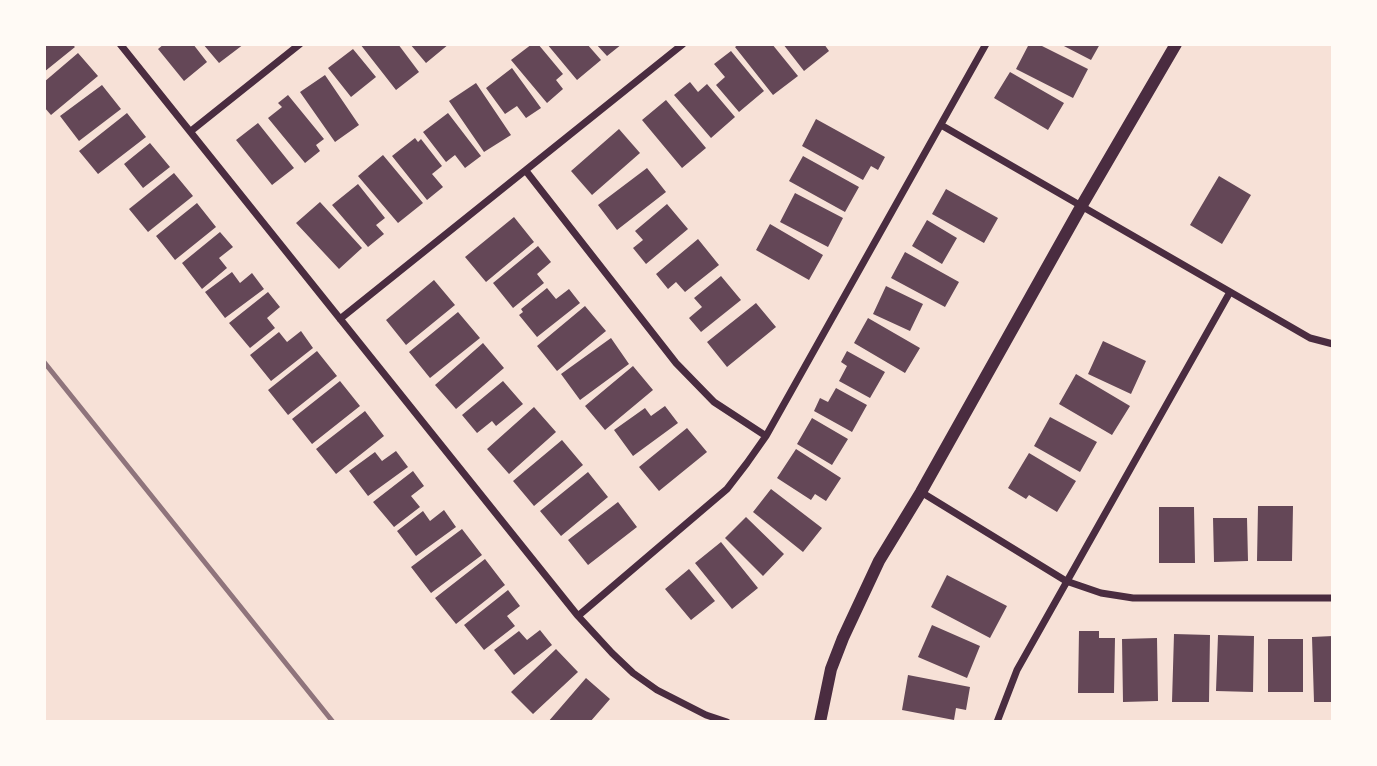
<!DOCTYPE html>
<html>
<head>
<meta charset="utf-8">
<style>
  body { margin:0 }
  #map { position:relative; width:1377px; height:766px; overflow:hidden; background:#f7e1d7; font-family:Arial,sans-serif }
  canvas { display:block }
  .frame { position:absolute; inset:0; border:46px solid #fffaf5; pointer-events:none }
</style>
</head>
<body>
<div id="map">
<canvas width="1377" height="766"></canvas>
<div class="frame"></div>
</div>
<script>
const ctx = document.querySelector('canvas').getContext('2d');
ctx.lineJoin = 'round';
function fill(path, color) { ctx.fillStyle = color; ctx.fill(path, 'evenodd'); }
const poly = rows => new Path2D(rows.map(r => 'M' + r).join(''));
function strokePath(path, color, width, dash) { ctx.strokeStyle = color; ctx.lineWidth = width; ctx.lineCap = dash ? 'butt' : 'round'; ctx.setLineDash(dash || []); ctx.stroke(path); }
const building = poly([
  [44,44,72,44,75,47,44,72],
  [164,44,193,44,207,62,184,81,158,49],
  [203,44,244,44,219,63],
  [360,44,398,44,419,72,396,90],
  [410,44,449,44,426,63],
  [532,44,538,44,563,74,556,80,563,89,547,103,511,60],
  [547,44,587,44,601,60,577,80],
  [596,44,622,44,607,56],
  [739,44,772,44,798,76,773,95,735,47],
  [783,44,824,44,829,51,804,71],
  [1029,44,1038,44,1088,69,1073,98,1016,69],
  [1060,44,1100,44,1091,60],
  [353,49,376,77,351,97,328,68],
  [731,51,764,91,739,112,716,85,725,77,714,64],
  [78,53,98,76,51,115,44,107,44,82],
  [512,68,541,108,526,118,517,106,505,114,486,88],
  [1010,72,1064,103,1048,130,994,98],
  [325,75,359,125,335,142,300,92],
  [690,82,698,92,707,84,735,117,711,138,674,95],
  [476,83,511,135,484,152,449,101],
  [102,85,121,109,79,141,60,116],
  [288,95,324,139,316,145,320,151,305,163,268,118,282,107,278,103],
  [666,100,706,148,682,168,642,120],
  [127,113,146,137,98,174,79,151],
  [448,113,481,156,465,168,455,155,446,162,423,132],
  [816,119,885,157,878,170,871,166,863,180,802,146],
  [258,123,294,168,272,185,236,140],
  [619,129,640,153,592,195,571,171],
  [415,138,418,142,421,139,442,166,432,174,443,187,427,200,392,156],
  [150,143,170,167,143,188,124,164],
  [383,155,423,203,398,223,358,176],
  [803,156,859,187,845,212,789,181],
  [647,168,666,192,617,230,598,205],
  [174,173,193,196,148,232,129,209],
  [1219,176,1251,195,1222,244,1190,225],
  [358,184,385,218,376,225,384,234,368,247,332,205],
  [946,189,998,218,984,243,932,214],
  [795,193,843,218,828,247,780,222],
  [320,202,362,248,339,269,296,223],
  [197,203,216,227,175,260,156,236],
  [667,204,688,229,646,264,633,248,643,240,635,231],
  [514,217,534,242,486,282,465,257],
  [927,220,957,238,942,264,912,246],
  [770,224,823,255,809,280,756,250],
  [220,232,233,247,219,258,227,268,202,289,182,263],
  [698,239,719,265,685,292,676,282,668,289,656,274],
  [538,246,551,262,537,274,544,283,513,308,493,283],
  [905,252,959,282,945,307,891,278],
  [232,272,240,283,252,273,264,289,225,318,205,292],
  [721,276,741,300,701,332,689,318,702,307,694,298],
  [434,280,455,305,406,345,386,320],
  [886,286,923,304,910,331,873,314],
  [547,288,556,299,569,289,580,303,537,337,519,315,523,312,521,309],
  [268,292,280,307,267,318,275,328,250,348,229,323],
  [756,303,776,327,727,367,707,342],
  [585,306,606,331,557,371,537,346],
  [458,312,480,338,430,378,409,352],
  [868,318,920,348,905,373,854,343],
  [301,331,313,348,271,381,250,355,279,332,287,342],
  [611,338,629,364,580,400,561,374],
  [1103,341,1146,361,1131,394,1088,374],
  [483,343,504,368,456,409,435,385],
  [317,351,337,376,288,415,268,390],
  [847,351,885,372,870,398,839,381,847,366,841,362],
  [633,366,653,390,605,430,585,406],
  [1076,374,1130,406,1112,435,1059,404],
  [340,381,360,406,312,444,292,419],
  [503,381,523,404,496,426,492,421,477,433,462,415],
  [836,388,867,405,852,432,814,411,820,398,828,402],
  [665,406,678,423,633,456,614,430,645,408,651,416],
  [534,407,556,432,509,474,487,449],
  [365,411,384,436,336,474,316,449],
  [1050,417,1097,442,1080,472,1034,446],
  [812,418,848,439,832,465,797,444],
  [687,428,707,452,659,491,639,467],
  [562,440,583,465,534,506,513,481],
  [796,449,841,478,826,501,815,494,811,500,777,478],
  [396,451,408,467,368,496,349,471,375,452,382,461],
  [1029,453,1076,481,1057,512,1029,495,1026,499,1008,488],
  [413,471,424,486,411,496,420,507,394,527,373,502],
  [588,472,608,497,561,536,540,511],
  [771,489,822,528,803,552,753,512],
  [618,502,637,527,588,565,568,540],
  [1258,506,1293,506,1292,561,1257,561],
  [1159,507,1194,507,1195,563,1159,563],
  [444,510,456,527,416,556,397,531,423,511,430,521],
  [746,517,784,554,763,576,725,538],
  [1213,518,1247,518,1248,561,1214,562],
  [462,529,482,555,431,593,411,567],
  [721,542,758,588,732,609,695,563],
  [485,559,505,585,456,624,435,598],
  [689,569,715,601,691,620,665,589],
  [947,575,1007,606,990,638,931,607],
  [508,590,520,606,507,616,515,626,484,650,464,625],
  [932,625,980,646,967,678,918,657],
  [540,630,552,645,514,675,494,650,519,631,527,640],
  [1079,631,1099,631,1099,638,1115,638,1114,693,1078,693],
  [1174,634,1210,635,1209,702,1172,702],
  [1218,635,1254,636,1253,692,1216,691],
  [1333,636,1333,702,1314,702,1312,637],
  [1157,638,1158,701,1123,702,1122,639],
  [1268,639,1303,639,1303,692,1268,692],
  [556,649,578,672,533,714,511,692],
  [908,675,970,687,966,710,956,708,954,720,902,710],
  [586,678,610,699,590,722,548,722]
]);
const minor = poly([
  [120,44,578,616,612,653,633,673,657,690,706,715,727,722],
  [941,125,1310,338,1333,344],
  [191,131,300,44],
  [526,171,676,363,714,402,766,436],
  [340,319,683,44],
  [921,492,1066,581,1101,593,1133,598,1333,598],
  [578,616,727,489,747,463,766,436,986,44],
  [997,722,1017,670,1230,292]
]);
const tertiary = poly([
  [820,722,831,669,843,638,879,561,921,492,1082,205,1176,44]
]);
const rail = poly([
  [44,362,333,722]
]);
fill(building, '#644757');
strokePath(minor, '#4a2c40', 7);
strokePath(tertiary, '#4a2c40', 12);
strokePath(rail, '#8f747c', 5);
</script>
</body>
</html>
